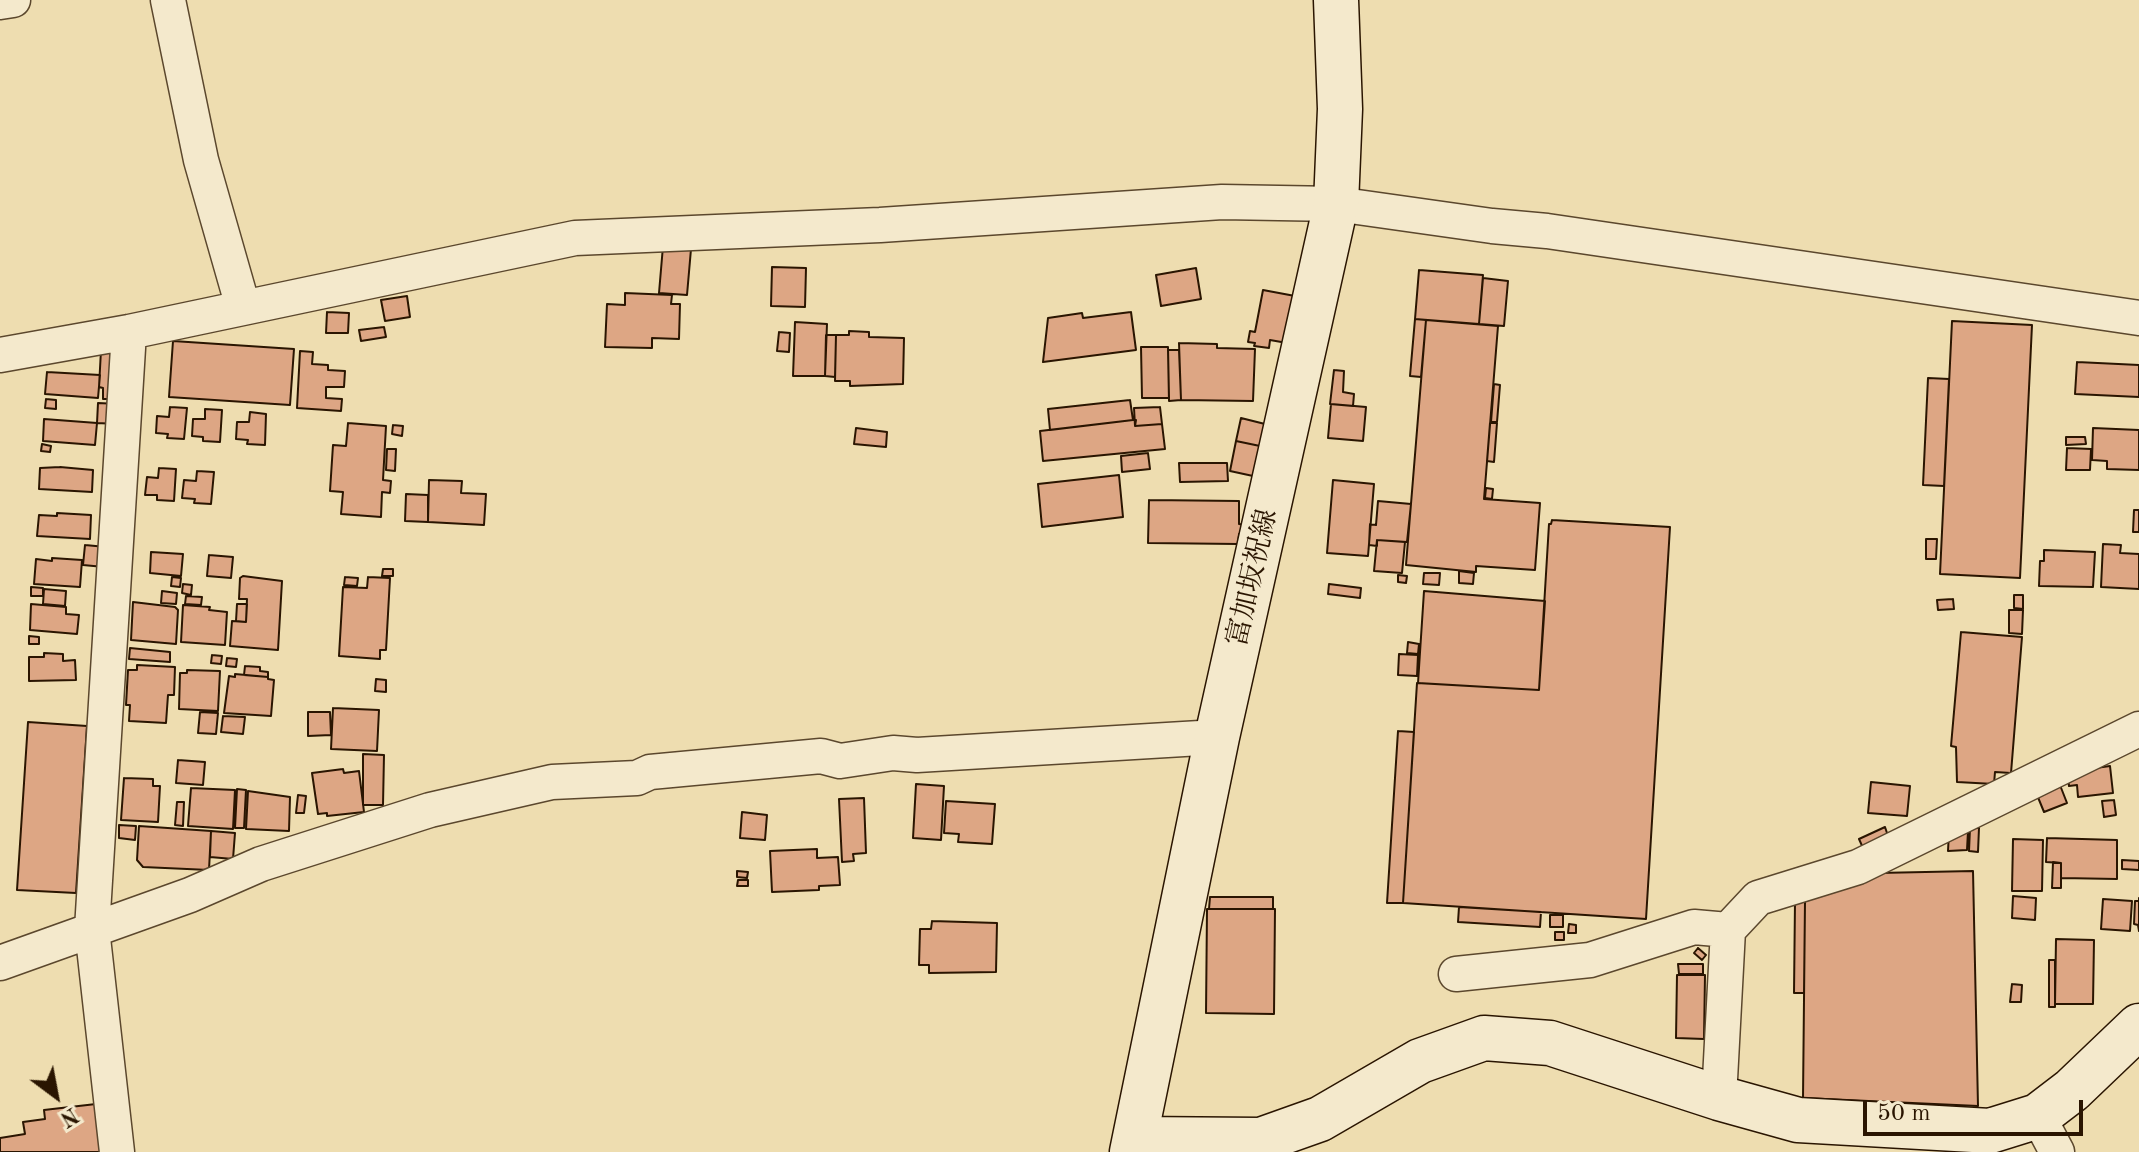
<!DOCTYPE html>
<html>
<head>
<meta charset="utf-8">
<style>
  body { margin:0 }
  #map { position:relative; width:2139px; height:1152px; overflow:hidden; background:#eeddb0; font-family:"Old Standard TT",serif }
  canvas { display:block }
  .north { position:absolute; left:16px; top:1056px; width:80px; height:80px; -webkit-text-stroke:6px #f4e9cc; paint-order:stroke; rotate:148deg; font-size:22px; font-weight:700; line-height:32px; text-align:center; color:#2a1501 }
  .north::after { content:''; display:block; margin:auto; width:28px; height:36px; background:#2a1501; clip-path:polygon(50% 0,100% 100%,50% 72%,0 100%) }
  .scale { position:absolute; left:1863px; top:1100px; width:220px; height:36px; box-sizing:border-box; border:4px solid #2a1501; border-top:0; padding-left:10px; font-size:24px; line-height:28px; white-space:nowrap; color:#2a1501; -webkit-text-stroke:6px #f4e9cc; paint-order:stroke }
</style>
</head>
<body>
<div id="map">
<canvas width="2139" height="1152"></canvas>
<div class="north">N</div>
<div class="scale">50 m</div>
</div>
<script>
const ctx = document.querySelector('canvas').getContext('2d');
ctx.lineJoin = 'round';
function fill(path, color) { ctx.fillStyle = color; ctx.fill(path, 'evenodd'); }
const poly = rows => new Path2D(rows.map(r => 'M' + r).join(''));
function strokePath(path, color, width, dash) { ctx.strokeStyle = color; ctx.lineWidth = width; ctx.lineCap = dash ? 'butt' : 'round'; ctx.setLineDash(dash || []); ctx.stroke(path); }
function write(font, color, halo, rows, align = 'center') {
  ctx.font = font + ' "Old Standard TT","Noto Serif JP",serif'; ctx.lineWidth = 7; ctx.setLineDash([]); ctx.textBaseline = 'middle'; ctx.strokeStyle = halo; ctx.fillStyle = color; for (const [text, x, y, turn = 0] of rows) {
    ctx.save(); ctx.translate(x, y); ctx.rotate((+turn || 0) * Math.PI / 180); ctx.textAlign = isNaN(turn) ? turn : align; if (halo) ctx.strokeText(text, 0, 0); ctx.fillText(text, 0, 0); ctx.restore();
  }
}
const building = poly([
  [663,246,691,249,687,295,659,293,663,246],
  [772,267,806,268,805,307,771,306,772,267],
  [1196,268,1201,299,1161,306,1156,275,1196,268],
  [1419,270,1483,275,1479,324,1415,319,1419,270],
  [1483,278,1508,281,1504,326,1479,324,1483,278],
  [1263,290,1295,296,1287,343,1270,340,1269,348,1254,346,1255,343,1248,342,1250,331,1255,332,1263,290],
  [625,293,672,295,671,304,680,304,679,339,652,338,652,348,605,347,607,304,625,305,625,293],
  [407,296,410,317,385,321,381,300,407,296],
  [327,312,349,313,348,333,326,333,327,312],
  [1131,312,1136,350,1043,362,1048,318,1082,313,1083,318,1131,312],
  [1415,319,1426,320,1421,377,1410,376,1415,319],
  [1426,320,1498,326,1484,499,1540,503,1535,570,1476,566,1476,572,1406,565,1426,320],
  [1952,321,2032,325,2020,578,1940,574,1952,321],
  [795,322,827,324,825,376,793,376,795,322],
  [384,327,386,337,361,341,359,330,384,327],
  [849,331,869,332,869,337,904,338,903,384,850,386,850,381,835,381,836,335,849,335,849,331],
  [779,332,790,333,789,352,777,351,779,332],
  [826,335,836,335,835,377,825,376,826,335],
  [173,341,294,349,290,405,169,397,173,341],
  [1179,343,1217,344,1217,348,1255,349,1253,401,1181,400,1179,343],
  [1141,347,1168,347,1169,398,1142,398,1141,347],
  [101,350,113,351,119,399,103,399,103,388,99,387,101,350],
  [1168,350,1179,350,1181,400,1169,401,1168,350],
  [300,351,313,352,312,364,328,365,328,370,345,371,344,387,326,387,326,398,342,399,341,411,297,408,300,351],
  [2077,362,2139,365,2139,397,2075,394,2077,362],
  [1334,370,1344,371,1343,392,1354,394,1353,406,1330,404,1334,370],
  [47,372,100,375,98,398,45,394,47,372],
  [1928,378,1949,379,1944,486,1923,485,1928,378],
  [1494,384,1500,385,1497,422,1491,422,1494,384],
  [46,399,56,400,56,409,45,408,46,399],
  [1130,400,1133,420,1050,430,1048,409,1130,400],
  [98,403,118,404,117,424,97,423,98,403],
  [1331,404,1366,407,1363,441,1328,438,1331,404],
  [170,407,187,408,184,439,167,438,168,434,156,433,157,416,169,417,170,407],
  [1160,407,1162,424,1135,426,1134,408,1160,407],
  [205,409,222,410,220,442,203,441,203,437,192,436,193,419,205,419,205,409],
  [250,412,266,414,265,445,247,444,248,440,236,439,237,422,249,422,250,412],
  [1241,418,1265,424,1260,446,1236,441,1241,418],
  [44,419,97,423,95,445,43,441,44,419],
  [1133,420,1136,420,1135,426,1162,424,1165,449,1043,461,1040,431,1133,420],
  [348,423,386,426,383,480,391,481,390,493,382,492,381,517,341,514,343,492,330,491,333,445,346,446,348,423],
  [1490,423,1497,423,1494,462,1487,461,1490,423],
  [393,425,403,426,402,436,392,434,393,425],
  [856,428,887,432,886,447,854,444,856,428],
  [2093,428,2139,430,2139,470,2107,469,2107,461,2092,460,2093,428],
  [2066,437,2085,437,2086,444,2066,445,2066,437],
  [1236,441,1260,446,1253,476,1230,471,1236,441],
  [42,444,51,446,50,452,41,451,42,444],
  [2067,448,2091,449,2090,470,2066,470,2067,448],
  [387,449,396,449,395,471,386,470,387,449],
  [1148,453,1150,469,1122,472,1121,456,1148,453],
  [1179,463,1227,463,1228,481,1180,482,1179,463],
  [60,467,93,470,92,492,39,489,40,468,60,467],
  [159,468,176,469,174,501,157,500,157,495,145,495,147,477,158,478,159,468],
  [197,471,214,472,211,504,194,503,195,499,182,498,184,480,196,481,197,471],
  [1119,475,1123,517,1042,527,1038,484,1119,475],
  [429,480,462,481,461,493,486,494,484,525,428,522,429,480],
  [1333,480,1374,484,1368,556,1327,553,1333,480],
  [1486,488,1493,489,1492,499,1485,498,1486,488],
  [406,494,428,495,428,522,405,521,406,494],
  [1149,500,1239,501,1239,524,1245,525,1245,534,1239,534,1238,544,1148,543,1149,500],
  [1378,501,1411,504,1407,542,1377,540,1377,546,1369,545,1370,524,1376,525,1378,501],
  [2134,510,2139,510,2139,532,2133,532,2134,510],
  [57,513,91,515,90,539,37,536,39,515,57,516,57,513],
  [1552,520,1670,527,1646,919,1403,903,1417,683,1539,690,1549,524,1551,524,1552,520],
  [1926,539,1937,539,1936,559,1926,559,1926,539],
  [1377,540,1405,542,1402,573,1374,571,1377,540],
  [2103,544,2121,545,2120,553,2139,554,2139,589,2101,587,2103,544],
  [85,545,106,547,104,567,83,565,85,545],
  [2044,550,2095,552,2093,587,2039,586,2040,561,2044,561,2044,550],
  [151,552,183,554,181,576,150,573,151,552],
  [209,555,233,557,231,578,207,576,209,555],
  [52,558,82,560,80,587,34,584,36,559,52,561,52,558],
  [383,569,393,569,393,576,382,576,383,569],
  [1459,571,1474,573,1473,584,1459,583,1459,571],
  [1424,573,1440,573,1439,585,1423,584,1424,573],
  [1398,575,1407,576,1406,583,1398,582,1398,575],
  [243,576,282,581,278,650,230,646,232,621,246,622,247,599,239,599,240,578,243,576],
  [172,577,181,578,180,587,171,586,172,577],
  [345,577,358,578,357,586,344,585,345,577],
  [368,577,390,578,386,650,380,650,380,659,339,656,343,587,367,588,368,577],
  [183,584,192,585,191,595,182,593,183,584],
  [1329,584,1361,588,1360,598,1328,594,1329,584],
  [31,587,43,588,43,596,31,596,31,587],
  [44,589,66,591,65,606,43,604,44,589],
  [162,591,177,593,176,604,161,603,162,591],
  [1424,591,1545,601,1539,690,1418,683,1424,591],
  [2014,595,2023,595,2023,609,2014,608,2014,595],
  [186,596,202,597,201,605,185,604,186,596],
  [1953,599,1954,609,1938,610,1937,600,1953,599],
  [133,602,175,607,178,610,176,644,131,640,133,602],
  [31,604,66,607,66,614,79,615,77,634,30,630,31,604],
  [237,604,247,604,246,622,236,621,237,604],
  [183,605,210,607,209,610,227,612,225,645,181,642,183,605],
  [2009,610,2023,610,2022,634,2009,633,2009,610],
  [1961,632,2022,637,2011,773,1995,772,1994,784,1957,782,1956,747,1951,746,1961,632],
  [29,636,39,637,39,644,29,644,29,636],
  [1408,642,1419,644,1418,654,1407,653,1408,642],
  [130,648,170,652,170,662,129,659,130,648],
  [44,653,63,654,63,661,75,660,76,680,29,681,29,657,44,657,44,653],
  [1399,654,1418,655,1417,676,1398,675,1399,654],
  [212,655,222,656,221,664,211,663,212,655],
  [227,658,237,659,236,667,226,666,227,658],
  [137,665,175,667,174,695,168,695,166,723,129,721,130,705,126,705,128,670,137,670,137,665],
  [245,666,260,667,260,671,268,672,268,677,244,675,245,666],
  [187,670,220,671,218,711,179,709,180,673,187,673,187,670],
  [235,674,268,677,268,679,274,680,271,716,224,713,229,676,235,677,235,674],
  [376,679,386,680,386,692,375,691,376,679],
  [333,708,379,710,377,751,331,749,333,708],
  [200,712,218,713,216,734,198,733,200,712],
  [308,712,330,712,331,735,308,736,308,712],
  [223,716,245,717,243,734,221,732,223,716],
  [28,722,87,726,76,893,17,890,28,722],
  [1398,731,1414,732,1403,903,1387,903,1398,731],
  [363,754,384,755,383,805,363,805,363,754],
  [178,760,205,762,203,785,176,783,178,760],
  [2110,766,2113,793,2078,797,2077,785,2069,786,2067,772,2110,766],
  [343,769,344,773,359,771,364,812,327,816,327,813,318,814,312,773,343,769],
  [124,778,153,779,153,786,160,786,158,822,121,820,124,778],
  [2058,780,2067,803,2044,812,2035,790,2058,780],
  [1871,782,1910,786,1907,816,1868,813,1871,782],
  [916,784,944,786,941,840,913,838,916,784],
  [191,788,235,790,233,829,188,826,191,788],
  [237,789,246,790,244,828,235,828,237,789],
  [248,791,290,797,289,831,246,829,248,791],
  [298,795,306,796,304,813,296,813,298,795],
  [864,798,866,853,853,854,854,861,842,862,839,799,864,798],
  [2114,800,2116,815,2104,817,2102,801,2114,800],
  [946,801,995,804,992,844,958,842,959,834,944,833,946,801],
  [177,802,184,802,183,826,175,825,177,802],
  [742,812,767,815,765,840,740,838,742,812],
  [119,825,136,826,135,840,119,838,119,825],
  [139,826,211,831,209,870,143,867,137,860,139,826],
  [1885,827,1888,836,1863,848,1859,839,1885,827],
  [1970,828,1979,828,1978,852,1969,851,1970,828],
  [211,831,235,833,233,859,210,857,211,831],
  [1968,831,1967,850,1948,851,1949,832,1968,831],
  [2047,838,2117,840,2117,879,2061,878,2061,863,2046,862,2047,838],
  [2013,839,2043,840,2042,891,2012,891,2013,839],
  [817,849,817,858,838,857,840,885,819,886,819,890,772,892,770,851,817,849],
  [2122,860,2139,861,2139,870,2122,869,2122,860],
  [2053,862,2061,863,2061,888,2052,888,2053,862],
  [737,871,748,872,747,878,737,877,737,871],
  [1973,871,1978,1106,1803,1098,1805,901,1878,873,1973,871],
  [738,880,748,880,748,886,737,886,738,880],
  [2013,896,2036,898,2035,920,2012,918,2013,896],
  [1210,897,1273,897,1273,909,1209,909,1210,897],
  [2139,898,2139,931,2138,925,2134,924,2135,901,2139,901,2139,898],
  [2103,899,2132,901,2130,931,2101,929,2103,899],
  [1795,901,1805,901,1804,993,1794,993,1795,901],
  [1459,907,1541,912,1540,927,1458,922,1459,907],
  [1207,909,1275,909,1274,1014,1206,1013,1207,909],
  [1550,915,1563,915,1563,927,1550,927,1550,915],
  [932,921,997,923,996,972,929,973,929,965,919,965,920,929,931,929,932,921],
  [1569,924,1576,925,1576,933,1568,933,1569,924],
  [1555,932,1564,932,1564,940,1555,940,1555,932],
  [2056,939,2094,940,2093,1004,2055,1004,2056,939],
  [1698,948,1706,955,1702,960,1694,953,1698,948],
  [2049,960,2055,960,2055,1007,2049,1007,2049,960],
  [1678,964,1703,964,1703,974,1679,974,1678,964],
  [1677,975,1705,975,1704,1039,1676,1038,1677,975],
  [2012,984,2022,985,2021,1002,2010,1002,2012,984],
  [96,1104,102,1152,0,1152,0,1138,25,1134,23,1122,45,1119,44,1110,96,1104]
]);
const street = poly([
  [168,0,201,160,243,307],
  [0,2,13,0],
  [0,355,129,332,575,238,880,225,1222,202,1336,204,1492,226,1547,231,2139,318],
  [0,963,190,895,261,864,430,810,552,782,637,778,650,772,821,756,840,761,893,753,917,755,1217,737],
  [1456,974,1590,960,1694,927,1728,930],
  [1719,1098,1728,930,1758,898,1858,867,2139,729],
  [2038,1116,2057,1152],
  [117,1152,92,929,129,332]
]);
const secondary = poly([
  [1135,1139,1261,1140,1320,1119,1420,1061,1484,1038,1550,1043,1719,1098,1798,1120,1990,1131,2038,1116,2072,1090,2139,1026],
  [1132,1152,1217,737,1336,204,1340,109,1336,0]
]);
const streetNames = [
  ["富加坂祝線",1253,578,-77]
];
fill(building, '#dda684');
strokePath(building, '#2a1501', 2);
strokePath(street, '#5b472d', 37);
strokePath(secondary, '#2a1501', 47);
strokePath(street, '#f4e9cc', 34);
strokePath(secondary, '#f4e9cc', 44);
write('28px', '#2a1501', '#f4e9cc', streetNames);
</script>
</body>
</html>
